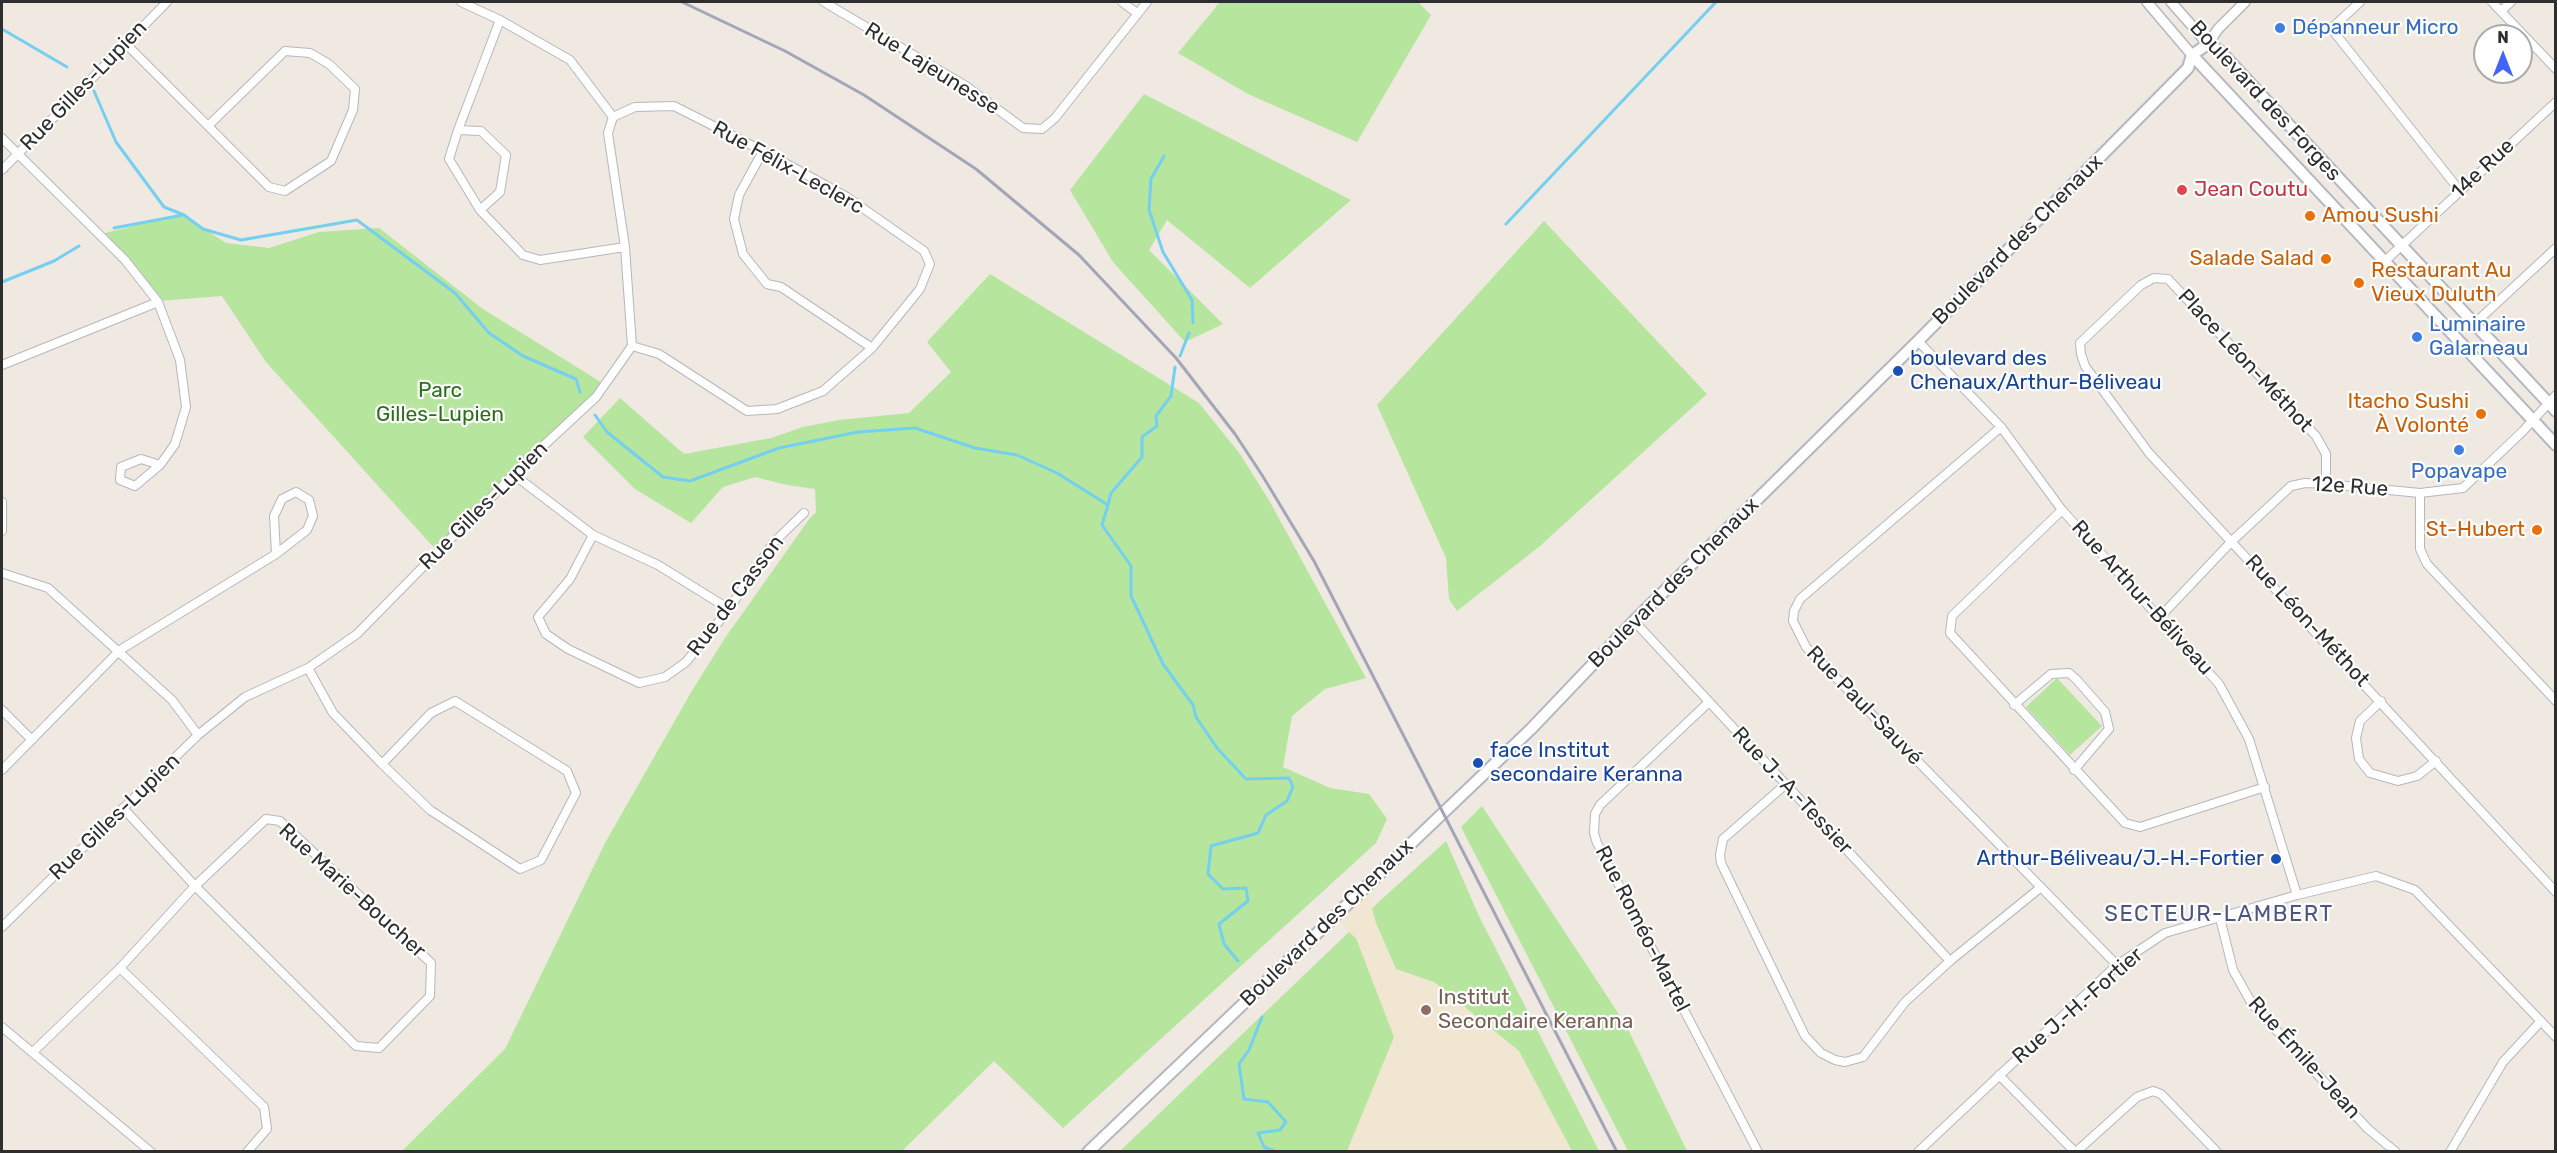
<!DOCTYPE html>
<html>
<head>
<meta charset="utf-8">
<style>
  body { margin:0 }
  #map { position:relative; width:2557px; height:1153px; overflow:hidden; background:#efe9e1; font-family:Rubik,sans-serif }
  canvas { display:block }
  .frame { position:absolute; inset:0; border:3px solid #2e2e2e; pointer-events:none }
  .north { position:absolute; left:2473px; top:24px; width:60px; height:60px; box-sizing:border-box; background:#fff; border:2px solid #ababab; border-radius:50%; rotate:0deg; font-size:16px; font-weight:700; line-height:24px; text-align:center; color:#2e2e2e }
  .north::after { content:''; display:block; margin:auto; width:21px; height:27px; background:#4264fb; clip-path:polygon(50% 0,100% 100%,50% 72%,0 100%) }
</style>
</head>
<body>
<div id="map">
<canvas width="2557" height="1153"></canvas>
<div class="frame"></div>
<div class="north">N</div>
</div>
<script>
const ctx = document.querySelector('canvas').getContext('2d');
ctx.lineJoin = 'round';
function fill(path, color) { ctx.fillStyle = color; ctx.fill(path, 'evenodd'); }
const poly = rows => new Path2D(rows.map(r => 'M' + r).join(''));
function strokePath(path, color, width, dash) { ctx.strokeStyle = color; ctx.lineWidth = width; ctx.lineCap = dash ? 'butt' : 'round'; ctx.setLineDash(dash || []); ctx.stroke(path); }
function write(font, color, halo, rows, align = 'center') {
  ctx.font = font + ' Rubik,sans-serif'; ctx.lineWidth = 4.5; ctx.setLineDash([]); ctx.textBaseline = 'middle'; ctx.strokeStyle = halo; ctx.fillStyle = color; for (const [text, x, y, turn = 0] of rows) {
    ctx.save(); ctx.translate(x, y); ctx.rotate((+turn || 0) * Math.PI / 180); ctx.textAlign = isNaN(turn) ? turn : align; if (halo) ctx.strokeText(text, 0, 0); ctx.fillText(text, 0, 0); ctx.restore();
  }
}
const education = poly([
  [1369,890,1376,923,1395,969,1434,982,1519,1052,1572,1151,1347,1151,1394,1037,1356,939,1337,919]
]);
const green = poly([
  [1220,2,1418,2,1431,15,1357,142,1248,94,1178,53],
  [1144,94,1351,200,1250,288,1167,220,1149,250,1223,324,1185,342,1113,262,1070,190],
  [181,214,226,243,269,248,319,232,379,228,483,309,604,384,437,551,266,362,222,296,158,301,101,234],
  [1544,221,1707,394,1540,546,1457,611,1449,599,1446,558,1377,405],
  [990,274,1199,403,1240,454,1270,502,1366,678,1325,689,1292,716,1283,767,1330,788,1369,794,1387,819,1376,843,1063,1128,994,1061,902,1151,402,1151,505,1049,605,843,693,689,725,638,810,518,816,512,815,489,787,485,755,477,723,487,691,523,635,489,583,437,620,398,684,454,771,438,803,427,839,420,909,413,951,372,927,342],
  [2057,678,2102,726,2070,755,2026,707],
  [1482,806,1626,1025,1687,1151,1628,1151,1461,827],
  [1446,841,1479,916,1599,1151,1572,1151,1519,1051,1434,982,1396,969,1376,923,1372,908],
  [1349,932,1356,938,1394,1037,1347,1151,1120,1151]
]);
const stream = poly([
  [2,29,67,67],
  [94,91,116,142,164,207,184,215,203,229,241,240,357,220,455,293,489,333,523,356,576,379,580,392],
  [1164,156,1151,179,1149,210,1163,252,1192,300,1193,323],
  [1506,224,1716,2],
  [114,228,183,215],
  [2,282,54,261,79,246],
  [1180,356,1189,333],
  [595,415,607,432,663,477,690,481,779,448,858,432,915,428,975,448,1017,455,1057,473,1108,505,1102,525,1131,566,1131,596,1163,664,1193,705,1196,717,1217,748,1246,779,1289,778,1293,787,1287,801,1266,815,1258,833,1211,846,1208,874,1223,889,1246,888,1248,901,1219,924,1224,944,1238,961],
  [1108,505,1111,493,1142,457,1142,437,1157,426,1156,416,1171,396,1175,367],
  [1262,1017,1249,1050,1239,1064,1244,1099,1268,1102,1286,1122,1280,1130,1258,1133,1264,1147,1277,1152]
]);
const minor = poly([
  [461,2,500,20,570,60,613,117],
  [824,2,966,86,1023,128,1042,129,1055,118,1147,2],
  [1122,2,1137,13],
  [2360,2,2334,26,2334,32,2460,191],
  [2492,2,2556,69],
  [2501,11,2511,2],
  [500,20,458,130,449,159,480,210,523,255,540,260,625,247],
  [126,44,269,187,285,191,331,161,353,110,355,89,329,64,310,53,285,51,209,125],
  [613,117,635,107,674,106,763,151,847,197,924,251,930,264,920,289,872,348,823,391,777,409,747,411,659,354,632,346],
  [458,130,481,131,506,155,500,192,480,210],
  [2,138,125,260,158,302,180,360,186,407,175,444,160,465,135,486,120,480,121,467,141,459,160,465],
  [763,151,739,195,734,219,743,254,767,284,781,287,872,348],
  [2,170,167,2],
  [2385,261,2556,102],
  [2473,325,2556,248],
  [1918,341,2001,427,2062,510,2219,684,2249,739,2297,895],
  [2,365,158,302],
  [2001,427,1800,599,1794,611,1793,621,1806,647,2117,965],
  [513,474,593,535,658,565,729,609],
  [2326,484,2326,454,2316,436,2168,279,2154,278,2141,285,2080,343,2081,354,2085,366,2149,453,2556,892],
  [2420,493,2420,549,2427,564,2556,701],
  [2,502,2,531],
  [2062,510,1952,616,1950,633,2125,823,2140,827,2265,787],
  [593,535,570,579,538,617,546,634,568,649,639,683,665,677,686,662,729,609,773,543,804,513],
  [2,573,48,588,172,700,198,735],
  [2160,617,2232,541,2291,486,2305,483,2326,484,2420,493,2463,488,2523,431,2556,395],
  [1634,621,1950,961],
  [308,668,333,713,382,764,430,810,520,869,541,860,576,793,567,771,455,701,431,713,382,764],
  [2381,701,2360,721,2356,738,2359,759,2370,773,2398,781,2417,776,2436,761],
  [1709,702,1600,805,1595,814,1594,833,1597,843,1758,1152],
  [2014,705,2051,674,2069,673,2076,679,2105,712,2109,729,2074,770],
  [2,710,32,740],
  [2,770,120,650,276,554,307,530,313,516,309,500,296,492,282,499,274,516,276,554],
  [1786,784,1723,839,1720,855,1721,863,1805,1036,1821,1053,1835,1060,1845,1062,1863,1057,1905,1002,1950,961,2040,888],
  [2220,918,2233,970,2252,1004,2368,1129,2396,1152],
  [2,927,198,735,245,697,308,668,357,634,526,462,596,397,632,346,625,247,608,133,613,117],
  [120,968,264,1107,267,1129,247,1152],
  [2,1027,151,1152],
  [33,1052,120,968,195,886,266,819,280,821,431,963,430,996,379,1048,356,1046,195,886,123,808],
  [1999,1075,2075,1152],
  [1918,1152,2117,965,2165,933,2297,895,2376,876,2415,890,2556,1037],
  [2076,1152,2137,1097,2153,1091,2161,1094,2217,1152],
  [2450,1152,2503,1062,2541,1021]
]);
const tertiary = poly([
  [2147,2,2192,55],
  [2171,2,2208,44,2218,29,2245,2]
]);
const secondary = poly([
  [2192,55,2556,445],
  [1088,1152,1531,729,1634,621,1918,341,2188,68,2192,55,2208,44,2220,51,2556,411]
]);
const rail = poly([
  [682,2,785,51,864,95,976,169,1079,255,1176,358,1235,434,1262,475,1314,561,1617,1152]
]);
const markers = [
  [2280,28,6,"#3f7fe0"],
  [2182,190,6,"#e0444e"],
  [2310,216,6,"#e8710a"],
  [2326,259,6,"#e8710a"],
  [2359,283,6,"#e8710a"],
  [2417,337,6,"#3f7fe0"],
  [1898,371,6,"#1a4fb4"],
  [2481,414,6,"#e8710a"],
  [2459,450,6,"#3f7fe0"],
  [2537,530,6,"#e8710a"],
  [1478,763,6,"#1a4fb4"],
  [2276,859,6,"#1a4fb4"],
  [1426,1010,6,"#8d6e63"]
];
const shopNames = [
  ["Dépanneur Micro",2292,28],
  ["Luminaire",2429,325],
  ["Galarneau",2429,349],
  ["Popavape",2459,472,"center"]
];
const streetNames = [
  ["Rue Lajeunesse",932,69,32],
  ["Rue Gilles-Lupien",84,86,-46],
  ["Boulevard des Forges",2265,101,47],
  ["Rue Félix-Leclerc",788,168,29],
  ["14e Rue",2483,169,-43],
  ["Boulevard des Chenaux",2018,240,-45],
  ["Place Léon-Méthot",2245,361,47],
  ["12e Rue",2350,487,4],
  ["Rue Gilles-Lupien",484,506,-45],
  ["Boulevard des Chenaux",1674,583,-45],
  ["Rue de Casson",736,596,-53],
  ["Rue Arthur-Béliveau",2142,598,48],
  ["Rue Léon-Méthot",2307,621,47],
  ["Rue Paul-Sauvé",1864,706,46],
  ["Rue J.-A.-Tessier",1792,791,47],
  ["Rue Gilles-Lupien",115,817,-44],
  ["Rue Marie-Boucher",352,891,42],
  ["Boulevard des Chenaux",1327,923,-44],
  ["Rue Roméo-Martel",1642,929,63],
  ["Rue J.-H.-Fortier",2078,1006,-41],
  ["Rue Émile-Jean",2304,1058,48]
];
const healthNames = [
  ["Jean Coutu",2194,190]
];
const foodNames = [
  ["Amou Sushi",2322,216,"left"],
  ["Salade Salad",2314,259],
  ["Restaurant Au",2371,271,"left"],
  ["Vieux Duluth",2371,295,"left"],
  ["Itacho Sushi",2469,402],
  ["À Volonté",2469,426],
  ["St-Hubert",2525,530]
];
const transitNames = [
  ["boulevard des",1910,359],
  ["Chenaux/Arthur-Béliveau",1910,383],
  ["face Institut",1490,751],
  ["secondaire Keranna",1490,775],
  ["Arthur-Béliveau/J.-H.-Fortier",2264,859,"right"]
];
const parkNames = [
  ["Parc",440,391],
  ["Gilles-Lupien",440,415]
];
const educationNames = [
  ["Institut",1438,998],
  ["Secondaire Keranna",1438,1022]
];
const neighbourhoodNames = [
  ["SECTEUR-LAMBERT",2219,915]
];
fill(education, '#f0e6d1');
fill(green, '#b6e59e');
strokePath(stream, '#75cff0', 3);
strokePath(minor, '#b4b7c1', 10);
strokePath(tertiary, '#b4b7c1', 12);
strokePath(secondary, '#b4b7c1', 14);
strokePath(minor, '#fff', 8);
strokePath(tertiary, '#fff', 9);
strokePath(secondary, '#fff', 10);
strokePath(rail, '#a3a6b8', 3);
for (const [x, y, r, color] of markers) { const dot = new Path2D(); dot.arc(x, y, r, 0, 2 * Math.PI); ctx.fillStyle = color; ctx.fill(dot); strokePath(dot, '#fff', 2); }
write('21px', '#366cbe', '#fff', shopNames, 'left');
write('21px', '#2e2e2e', '#fff', streetNames);
write('21px', '#be3a42', '#fff', healthNames, 'left');
write('21px', '#c56008', '#fff', foodNames, 'right');
write('21px', '#164399', '#fff', transitNames, 'left');
write('21px', '#2c6e1b', '#fff', parkNames);
write('21px', '#785e54', '#fff', educationNames, 'left');
ctx.letterSpacing = '1.5px';
write('22px', '#4d5680', '#fff', neighbourhoodNames);
ctx.letterSpacing = '0px';
</script>
</body>
</html>
